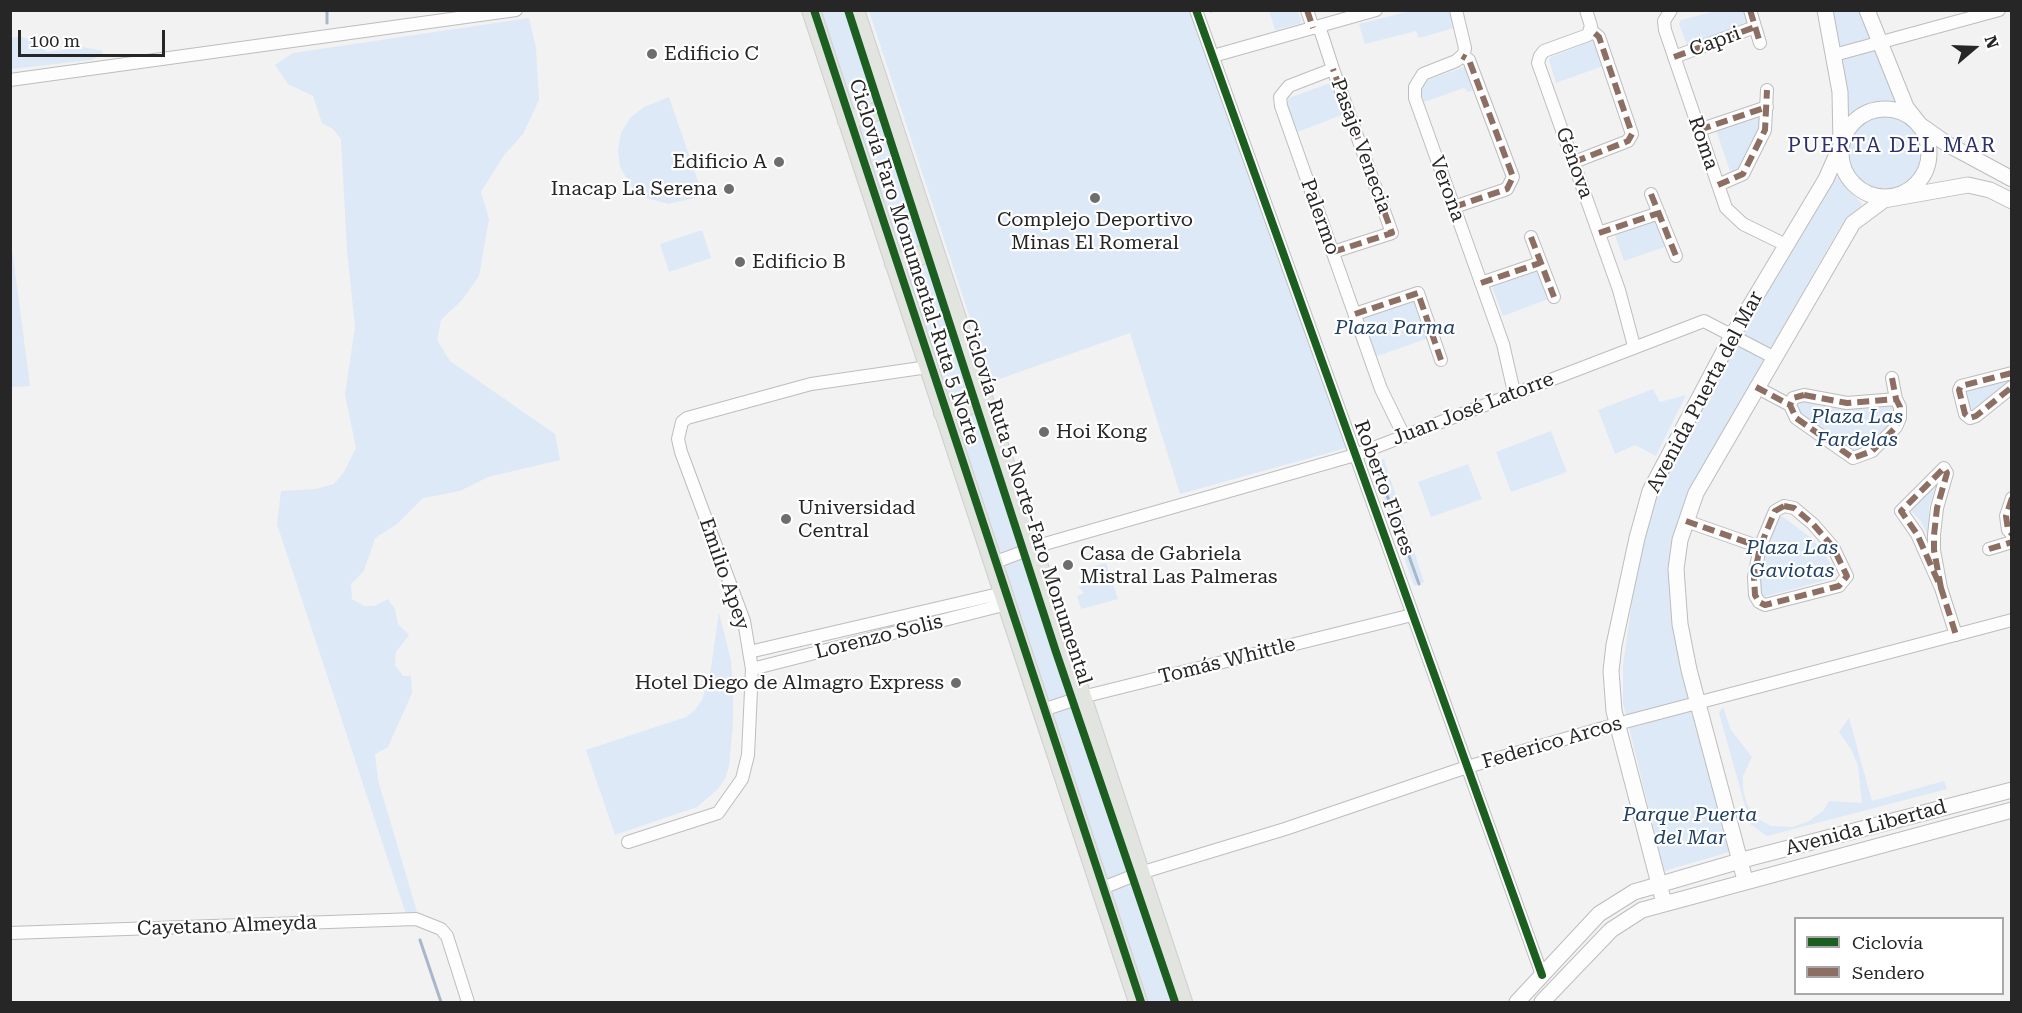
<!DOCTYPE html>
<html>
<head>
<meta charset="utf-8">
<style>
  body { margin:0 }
  #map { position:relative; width:2022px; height:1013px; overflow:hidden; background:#f2f2f2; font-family:"Roboto Serif",serif }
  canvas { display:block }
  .frame { position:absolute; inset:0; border:12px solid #262627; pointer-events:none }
  .legend { position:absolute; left:1794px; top:917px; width:210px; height:78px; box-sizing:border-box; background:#fff; border:2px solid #a8a8a9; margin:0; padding:8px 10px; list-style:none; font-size:18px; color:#262627 }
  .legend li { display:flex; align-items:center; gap:12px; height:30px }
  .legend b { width:30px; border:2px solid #a8a8a9 }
  .north { position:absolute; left:1944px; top:18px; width:60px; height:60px; -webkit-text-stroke:4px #fff; paint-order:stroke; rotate:71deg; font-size:16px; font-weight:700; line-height:24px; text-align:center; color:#262627 }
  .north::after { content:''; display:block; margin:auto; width:21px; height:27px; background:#262627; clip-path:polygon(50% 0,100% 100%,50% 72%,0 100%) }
  .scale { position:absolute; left:18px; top:30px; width:147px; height:27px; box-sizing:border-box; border:3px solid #262627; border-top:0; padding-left:8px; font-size:18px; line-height:21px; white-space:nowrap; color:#262627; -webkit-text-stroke:4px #fff; paint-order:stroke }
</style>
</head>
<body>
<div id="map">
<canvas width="2022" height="1013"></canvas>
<div class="frame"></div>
<ul class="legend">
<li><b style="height:8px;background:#1b5e20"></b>Ciclovía</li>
<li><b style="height:8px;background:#8d6e63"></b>Sendero</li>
</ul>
<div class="north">N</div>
<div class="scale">100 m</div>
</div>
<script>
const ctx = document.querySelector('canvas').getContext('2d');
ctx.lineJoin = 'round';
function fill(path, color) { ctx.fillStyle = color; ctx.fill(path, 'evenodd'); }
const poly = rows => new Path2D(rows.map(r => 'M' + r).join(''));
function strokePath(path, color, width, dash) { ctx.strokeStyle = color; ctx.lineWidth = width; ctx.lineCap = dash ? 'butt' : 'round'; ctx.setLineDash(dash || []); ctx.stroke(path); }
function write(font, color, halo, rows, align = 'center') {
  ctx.font = font + ' "Roboto Serif",serif'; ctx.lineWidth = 4.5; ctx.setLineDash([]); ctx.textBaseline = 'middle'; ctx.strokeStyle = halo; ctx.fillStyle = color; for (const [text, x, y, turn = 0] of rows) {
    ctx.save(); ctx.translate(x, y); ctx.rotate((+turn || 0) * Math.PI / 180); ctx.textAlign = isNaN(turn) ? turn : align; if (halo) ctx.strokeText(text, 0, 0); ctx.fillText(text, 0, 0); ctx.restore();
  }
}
const green = poly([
  [1450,10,1454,28,1419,38,1416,31,1365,44,1359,24,1410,11],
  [1746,10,1751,25,1687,45,1679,24,1681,20,1716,11],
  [815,11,852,11,1178,1002,1142,1002],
  [869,11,1194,11,1346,448,1180,494,1130,333,991,382],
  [1269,11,1298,11,1302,23,1275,30],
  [1830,11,1861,11,1897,102,1871,102,1853,113,1850,119],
  [529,18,536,48,539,100,523,134,504,155,481,192,489,219,479,276,462,300,441,320,437,340,450,361,555,434,560,460,488,477,460,491,423,498,397,524,375,538,364,571,351,584,352,599,364,606,375,606,388,599,395,609,398,624,409,635,396,652,395,665,403,676,411,676,412,693,388,747,375,754,378,780,417,912,406,914,277,524,281,491,316,489,334,484,344,472,356,448,345,395,355,327,347,251,341,139,333,129,322,123,313,96,288,84,275,65,293,53],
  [19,36,34,41,47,52,83,47,103,51,102,55,91,60,11,69,11,38],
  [1597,39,1606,65,1556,83,1549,60,1551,57],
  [1467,66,1476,90,1468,92,1464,88,1424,102,1419,86,1425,81],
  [1333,82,1344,114,1295,133,1286,105,1289,98],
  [669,97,703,196,669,204,646,198,633,189,620,167,618,150,621,133,630,118,644,107],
  [1765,110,1765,121,1741,172,1731,174,1715,127],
  '1848 153a37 37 0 1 1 74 0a37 37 0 1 1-74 0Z',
  [1835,175,1862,204,1861,207,1840,227,1693,484,1671,562,1733,851,1664,871,1623,703,1623,665,1635,579,1650,514,1661,485,1743,330],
  [1657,215,1670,245,1624,261,1614,232],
  [702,230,711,258,669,272,660,244],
  [10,245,13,256,30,386,11,387],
  [1536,272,1545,274,1554,297,1503,316,1492,287],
  [1415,300,1428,338,1375,357,1361,318],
  [2009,377,2010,383,1972,415,1963,388],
  [1653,389,1660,402,1686,395,1656,456,1635,445,1615,454,1598,410],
  [1795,401,1894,402,1897,417,1870,449,1854,455,1798,417],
  [1551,431,1567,472,1511,492,1496,452],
  [1384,459,1424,582,1414,586,1371,462],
  [1468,464,1482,499,1431,517,1418,482],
  [1937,482,1929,507,1929,538,1920,520,1911,511],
  [1782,516,1811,538,1824,553,1836,574,1834,578,1763,597,1759,595,1762,562,1769,537,1779,517],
  [1106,563,1118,599,1081,609,1077,596,1084,593,1079,587,1089,583,1087,575,1096,572,1094,566],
  [719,612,731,661,733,691,733,724,729,766,725,779,717,790,697,807,615,835,586,750,686,717,695,710,702,700,710,674],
  [1723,707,1731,730,1752,757,1743,776,1743,789,1747,804,1758,819,1771,826,1793,827,1809,821,1823,811,1829,801,1862,803,1858,766,1851,749,1839,732,1849,718,1872,801,1944,781,1947,789,1767,836,1750,824,1719,713]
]);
const stream = poly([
  [327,10,327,23],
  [1210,10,1211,11],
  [1374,459,1419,584],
  [420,940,441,1002]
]);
const minor = poly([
  [1196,10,1542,975],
  [1307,10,1313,28],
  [1456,10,1465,48,1464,54,1456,61,1423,74,1415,87,1415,98,1503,344,1514,392],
  [1586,10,1591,26,1588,35,1544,51,1540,56,1538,63,1619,290,1634,346],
  [1671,10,1664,21,1665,30,1726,208,1743,224,1786,245],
  [1750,10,1760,43],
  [1319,26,1333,69,1289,86,1280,97,1281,106,1381,389,1404,436],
  [1834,55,1999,10],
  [1213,56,1376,10],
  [1674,57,1755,27],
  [10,80,516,10],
  [1699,130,1767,107],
  [1574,162,1628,141,1632,134,1599,37,1591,30],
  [1718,185,1743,174,1765,130,1767,90],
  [1651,194,1676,256],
  [1454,207,1507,189,1513,177,1469,60,1462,56],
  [1599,233,1659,213],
  [1531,237,1554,297],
  [1333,252,1392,233,1333,69],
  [1481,283,1540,263],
  [1355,314,1418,293,1441,360],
  [2012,373,1961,386,1959,390,1965,414,1970,418,1976,416,2012,387],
  [1892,378,1896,399],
  [1756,387,1790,405],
  [1804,395,1847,403,1896,399,1900,407,1900,418,1896,427,1872,451,1853,458,1796,418,1790,405,1793,398,1804,395],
  [2012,498,2006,516,2008,530,2012,534],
  [1784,506,1794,508,1813,524,1833,547,1847,576,1839,586,1765,605,1759,602,1755,595,1754,577,1760,547,1775,511,1784,506],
  [1686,521,1760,547],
  [1989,549,2012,542],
  [993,563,1041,545,1355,455,1704,321,1773,357],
  [1941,588,1934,550,1934,535,1937,508,1947,473,1944,468,1901,511,1917,534,1941,588,1956,635],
  [749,652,1003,593],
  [752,669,1007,604],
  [1043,710,1082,697,1412,615],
  [628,842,718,813,742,779,748,755,752,669,744,621,681,452,678,439,682,422,687,418,811,384,928,367],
  [1100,889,1140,873,1285,829,1467,767,1617,724,2012,620],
  [10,933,416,919,441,929,447,936,468,1002]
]);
const tertiary = poly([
  [1867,10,1906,107,1920,125,1947,144,2012,179],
  '1841 153a44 44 0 1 1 88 0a44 44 0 1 1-88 0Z',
  [1745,880,1689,670,1680,624,1676,569,1680,540,1696,493,1853,223,1884,200,1968,185,1990,190,2012,201],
  [1664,903,1614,711,1611,671,1614,645,1637,538,1650,491,1732,336,1826,179,1841,145,1840,92,1825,10],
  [1517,1002,1599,914,1634,892,1750,858,2012,790],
  [1542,1002,1611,930,1642,910,2012,810]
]);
const primary = poly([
  [811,10,1138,1002],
  [855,10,1183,1002],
  [847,121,887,108],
  [894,264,934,251],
  [943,413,984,401]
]);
const quiet = poly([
  [1307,10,1313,28],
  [1750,10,1760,43],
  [1674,57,1755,27],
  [1699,130,1767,107],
  [1574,162,1628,141,1632,134,1599,37,1591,30],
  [1718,185,1743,174,1765,130,1767,90],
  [1651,194,1676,256],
  [1454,207,1507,189,1513,177,1469,60,1462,56],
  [1599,233,1659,213],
  [1531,237,1554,297],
  [1333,252,1392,233,1333,69],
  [1481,283,1540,263],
  [1355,314,1418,293,1441,360],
  [2012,373,1961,386,1959,390,1965,414,1970,418,1976,416,2012,387],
  [1892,378,1896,399],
  [1756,387,1790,405],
  [1804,395,1847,403,1896,399,1900,407,1900,418,1896,427,1872,451,1853,458,1796,418,1790,405,1793,398,1804,395],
  [2012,498,2006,516,2008,530,2012,534],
  [1784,506,1794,508,1813,524,1833,547,1847,576,1839,586,1765,605,1759,602,1755,595,1754,577,1760,547,1775,511,1784,506],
  [1686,521,1760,547],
  [1989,549,2012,542],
  [1941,588,1934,550,1934,535,1937,508,1947,473,1944,468,1901,511,1917,534,1941,588,1956,635]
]);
const cycleway = poly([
  [814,10,1141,1002],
  [848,10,1056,652,1175,1002],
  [1196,10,1542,975]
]);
const markers = [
  [652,54,6,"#6d6d6e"],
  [779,162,6,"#6d6d6e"],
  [729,189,6,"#6d6d6e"],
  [1095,198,6,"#6d6d6e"],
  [740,262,6,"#6d6d6e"],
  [1044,432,6,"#6d6d6e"],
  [786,519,6,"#6d6d6e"],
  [1068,565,6,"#6d6d6e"],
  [956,683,6,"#6d6d6e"]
];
const streetNames = [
  ["Capri",1715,42,-20],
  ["Roma",1703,143,71],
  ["Pasaje Venecia",1361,146,70],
  ["Génova",1574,163,70],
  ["Verona",1447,189,70],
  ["Palermo",1320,217,70],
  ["Ciclovía Faro Monumental-Ruta 5 Norte",914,262,72],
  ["Avenida Puerta del Mar",1705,392,-62],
  ["Juan José Latorre",1473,409,-21],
  ["Roberto Flores",1384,488,70],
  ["Ciclovía Ruta 5 Norte-Faro Monumental",1026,502,72],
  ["Emilio Apey",724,574,71],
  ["Lorenzo Solis",879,637,-14],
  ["Tomás Whittle",1227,661,-14],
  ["Federico Arcos",1552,743,-16],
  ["Avenida Libertad",1866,828,-15],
  ["Cayetano Almeyda",227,926,-2]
];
const poiNames = [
  ["Edificio C",664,54],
  ["Edificio A",767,162,"right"],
  ["Inacap La Serena",717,189,"right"],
  ["Complejo Deportivo",1095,220,"center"],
  ["Minas El Romeral",1095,243,"center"],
  ["Edificio B",752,262],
  ["Hoi Kong",1056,432],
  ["Universidad",798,508],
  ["Central",798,531],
  ["Casa de Gabriela",1080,554],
  ["Mistral Las Palmeras",1080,577],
  ["Hotel Diego de Almagro Express",944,683,"right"]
];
const parkNames = [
  ["Plaza Parma",1395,328],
  ["Plaza Las",1857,417],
  ["Fardelas",1857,440],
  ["Plaza Las",1792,548],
  ["Gaviotas",1792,571],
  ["Parque Puerta",1690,815],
  ["del Mar",1690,838]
];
const neighbourhoodNames = [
  ["PUERTA DEL MAR",1892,146]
];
fill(green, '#dee9f7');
strokePath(stream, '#a8b7c9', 3);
strokePath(minor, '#bdbdbd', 14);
strokePath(tertiary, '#bdbdbd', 17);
strokePath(primary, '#cfcfcf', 20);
strokePath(minor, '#fdfdfd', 12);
strokePath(tertiary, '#fdfdfd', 15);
strokePath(primary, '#e2e4e0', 18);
strokePath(quiet, '#8d6e63', 6, [12, 6]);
strokePath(cycleway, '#1b5e20', 8);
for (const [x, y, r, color] of markers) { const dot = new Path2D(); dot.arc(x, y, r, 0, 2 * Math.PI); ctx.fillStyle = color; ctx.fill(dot); strokePath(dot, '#fff', 2); }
write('20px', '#262627', '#fff', streetNames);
write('20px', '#262627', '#fff', poiNames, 'left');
write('italic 20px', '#214065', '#fff', parkNames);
ctx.letterSpacing = '1.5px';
write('21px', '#2e316b', '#fff', neighbourhoodNames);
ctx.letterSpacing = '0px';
</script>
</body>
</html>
